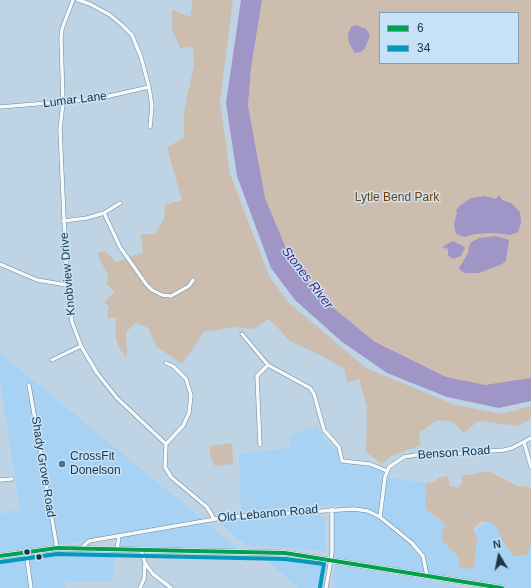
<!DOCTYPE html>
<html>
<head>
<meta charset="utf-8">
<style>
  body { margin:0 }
  #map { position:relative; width:531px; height:588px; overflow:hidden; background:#bed4e5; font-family:Arial,sans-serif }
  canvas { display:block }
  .legend { position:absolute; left:379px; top:12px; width:140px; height:52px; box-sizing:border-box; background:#c7e2f7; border:1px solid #829db2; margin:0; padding:5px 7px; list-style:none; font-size:12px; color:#1a364b }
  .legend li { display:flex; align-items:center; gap:8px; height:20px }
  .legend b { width:20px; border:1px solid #829db2 }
  .north { position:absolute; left:479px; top:536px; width:40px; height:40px; -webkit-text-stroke:3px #c7e2f7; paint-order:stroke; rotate:350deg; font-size:11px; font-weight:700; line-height:16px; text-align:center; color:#1a364b }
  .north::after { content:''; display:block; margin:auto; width:14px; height:18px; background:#1a364b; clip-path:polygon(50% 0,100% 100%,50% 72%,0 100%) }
</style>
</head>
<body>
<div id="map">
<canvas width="531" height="588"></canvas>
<ul class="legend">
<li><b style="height:5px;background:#01a051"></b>6</li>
<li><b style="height:5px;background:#0498ba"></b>34</li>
</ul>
<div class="north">N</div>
</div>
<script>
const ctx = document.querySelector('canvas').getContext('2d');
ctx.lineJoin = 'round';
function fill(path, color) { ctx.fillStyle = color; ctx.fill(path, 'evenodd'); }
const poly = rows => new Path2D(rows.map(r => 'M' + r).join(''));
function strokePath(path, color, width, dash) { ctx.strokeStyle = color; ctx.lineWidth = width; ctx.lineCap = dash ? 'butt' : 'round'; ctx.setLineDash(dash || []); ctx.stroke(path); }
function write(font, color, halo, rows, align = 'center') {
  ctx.font = font + ' Arial,sans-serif'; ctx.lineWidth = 3; ctx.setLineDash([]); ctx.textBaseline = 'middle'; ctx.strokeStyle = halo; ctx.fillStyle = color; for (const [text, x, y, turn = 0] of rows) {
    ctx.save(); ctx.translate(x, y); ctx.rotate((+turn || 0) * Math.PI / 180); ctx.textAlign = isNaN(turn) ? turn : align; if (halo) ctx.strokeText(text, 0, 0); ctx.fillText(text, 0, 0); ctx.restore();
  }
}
const built = poly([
  [0,353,241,551,117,550,111,582,64,581,65,588,0,588,0,514,20,509,0,382],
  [132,531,133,533,119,536,117,550,57,548,56,544,71,543],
  [317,426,325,440,341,455,342,461,370,464,387,471,385,477,426,483,425,508,464,539,491,520,531,525,531,588,482,588,482,585,331,559,332,509,342,509,342,505,241,511,239,454,291,448,290,436],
  [321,514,321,517,325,517,325,551,246,545,219,522],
  [262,557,324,562,324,588,299,588],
  [335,565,420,579,464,588,335,588,333,578]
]);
const green = poly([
  [192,0,233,0,220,101,230,174,269,276,288,302,366,368,455,405,502,414,531,406,531,419,518,426,478,421,464,433,453,422,437,420,419,433,421,445,391,456,382,464,366,452,367,408,359,379,347,383,344,369,322,356,290,341,269,319,254,329,232,327,204,332,182,364,156,346,148,328,136,323,126,332,127,359,118,346,115,334,116,317,107,318,109,307,104,302,115,292,107,285,108,276,97,253,105,251,116,262,143,252,141,234,155,234,164,219,165,205,182,200,167,148,184,137,184,112,194,65,193,47,180,48,172,29,172,10,191,17],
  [262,0,531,0,531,398,458,398,316,312,255,190,248,106,251,68],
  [380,13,518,13,518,63,380,63],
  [232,443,233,464,215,466,211,458,209,446],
  [489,471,519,487,527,486,531,488,531,543,527,555,513,556,503,542,498,529,491,523,482,521,473,529,477,539,474,569,460,568,458,557,441,539,445,524,425,508,426,483,435,482,438,478,448,476,450,486,457,488,462,483,462,475,470,475]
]);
const water = poly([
  [241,0,262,0,251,68,248,106,265,198,287,251,315,293,375,342,446,377,485,385,531,378,531,401,499,408,447,397,387,373,341,341,295,300,271,268,237,176,226,103],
  [356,25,366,29,370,35,365,48,361,52,355,53,349,43,348,34,351,27],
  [499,195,502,200,511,203,520,212,521,223,518,232,510,235,494,233,474,234,465,237,456,234,454,225,457,212,456,210,461,205,471,198,484,196,496,199],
  [496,236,509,240,506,261,502,264,479,273,465,273,460,270,459,268,468,253,470,243,479,238],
  [453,241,463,246,465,248,461,256,453,259,448,255,448,249,442,247]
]);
const street = poly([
  [73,0,62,29,61,38,63,102,60,130,67,285,72,322,81,346,97,373,117,398,166,444,165,467,171,477,207,507,214,519],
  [78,0,90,4,110,15,122,25,132,35,141,57,149,87,152,106,150,127],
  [0,107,96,99,149,87],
  [104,213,120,247,146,284,152,290,162,295,171,296,189,286,193,280],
  [63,221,87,218,104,213,120,203],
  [0,264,37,280,67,285],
  [242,334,268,365,310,388,314,394,324,430,339,447,342,461,370,464,387,471],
  [52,360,81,346],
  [166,363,173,366,186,379,191,395,189,413,183,426,166,444],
  [29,385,57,548],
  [524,442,531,467],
  [260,445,257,376,268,365],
  [0,480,12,479],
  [380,517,385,477,389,467,404,457,428,453,449,454,504,450,512,448,531,438],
  [80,549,89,541,227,517,354,509,368,511,380,517,412,543,423,556,427,576],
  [117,550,119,536],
  [141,550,145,563,153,574,171,588],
  [26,552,31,588],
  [140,588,144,579,145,563],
  [326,588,332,553,332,509]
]);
const primary = poly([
  [0,556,57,548,285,553,502,588]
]);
const bus1 = poly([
  [0,556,57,548,285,553,502,588]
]);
const bus2 = poly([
  [1,562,57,554,285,559,324,564,320,587]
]);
const markers = [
  [62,464,4,"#536d81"],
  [27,552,3.5,"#1a364b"],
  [39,557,3.5,"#1a364b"]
];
const streetNames = [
  ["Lumar Lane",75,100,-7],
  ["Knobview Drive",68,274,-95],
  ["Benson Road",454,453,-4],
  ["Shady Grove Road",43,467,81],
  ["Old Lebanon Road",268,514,-5]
];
const parkNames = [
  ["Lytle Bend Park",397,198]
];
const poiNames = [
  ["CrossFit",70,457],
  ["Donelson",70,471]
];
const waterNames = [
  ["Stones River",307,278,52]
];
fill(built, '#a7d2f3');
fill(green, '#cdbdaf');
fill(water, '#9f95c6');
strokePath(street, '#6d8797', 4.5);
strokePath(primary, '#6d8797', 6);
strokePath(street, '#f5f9fb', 3.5);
strokePath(primary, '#f5f9fb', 5.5);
strokePath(bus1, '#01a051', 4);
strokePath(bus2, '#0498ba', 4);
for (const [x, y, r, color] of markers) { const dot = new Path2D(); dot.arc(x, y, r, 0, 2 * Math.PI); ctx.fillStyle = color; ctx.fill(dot); strokePath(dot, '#c7e2f7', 1.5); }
write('12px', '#1a364b', '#c7e2f7', streetNames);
write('12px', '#774201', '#c7e2f7', parkNames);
write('12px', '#1a364b', '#c7e2f7', poiNames, 'left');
write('italic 13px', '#4a2772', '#c7e2f7', waterNames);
</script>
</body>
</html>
